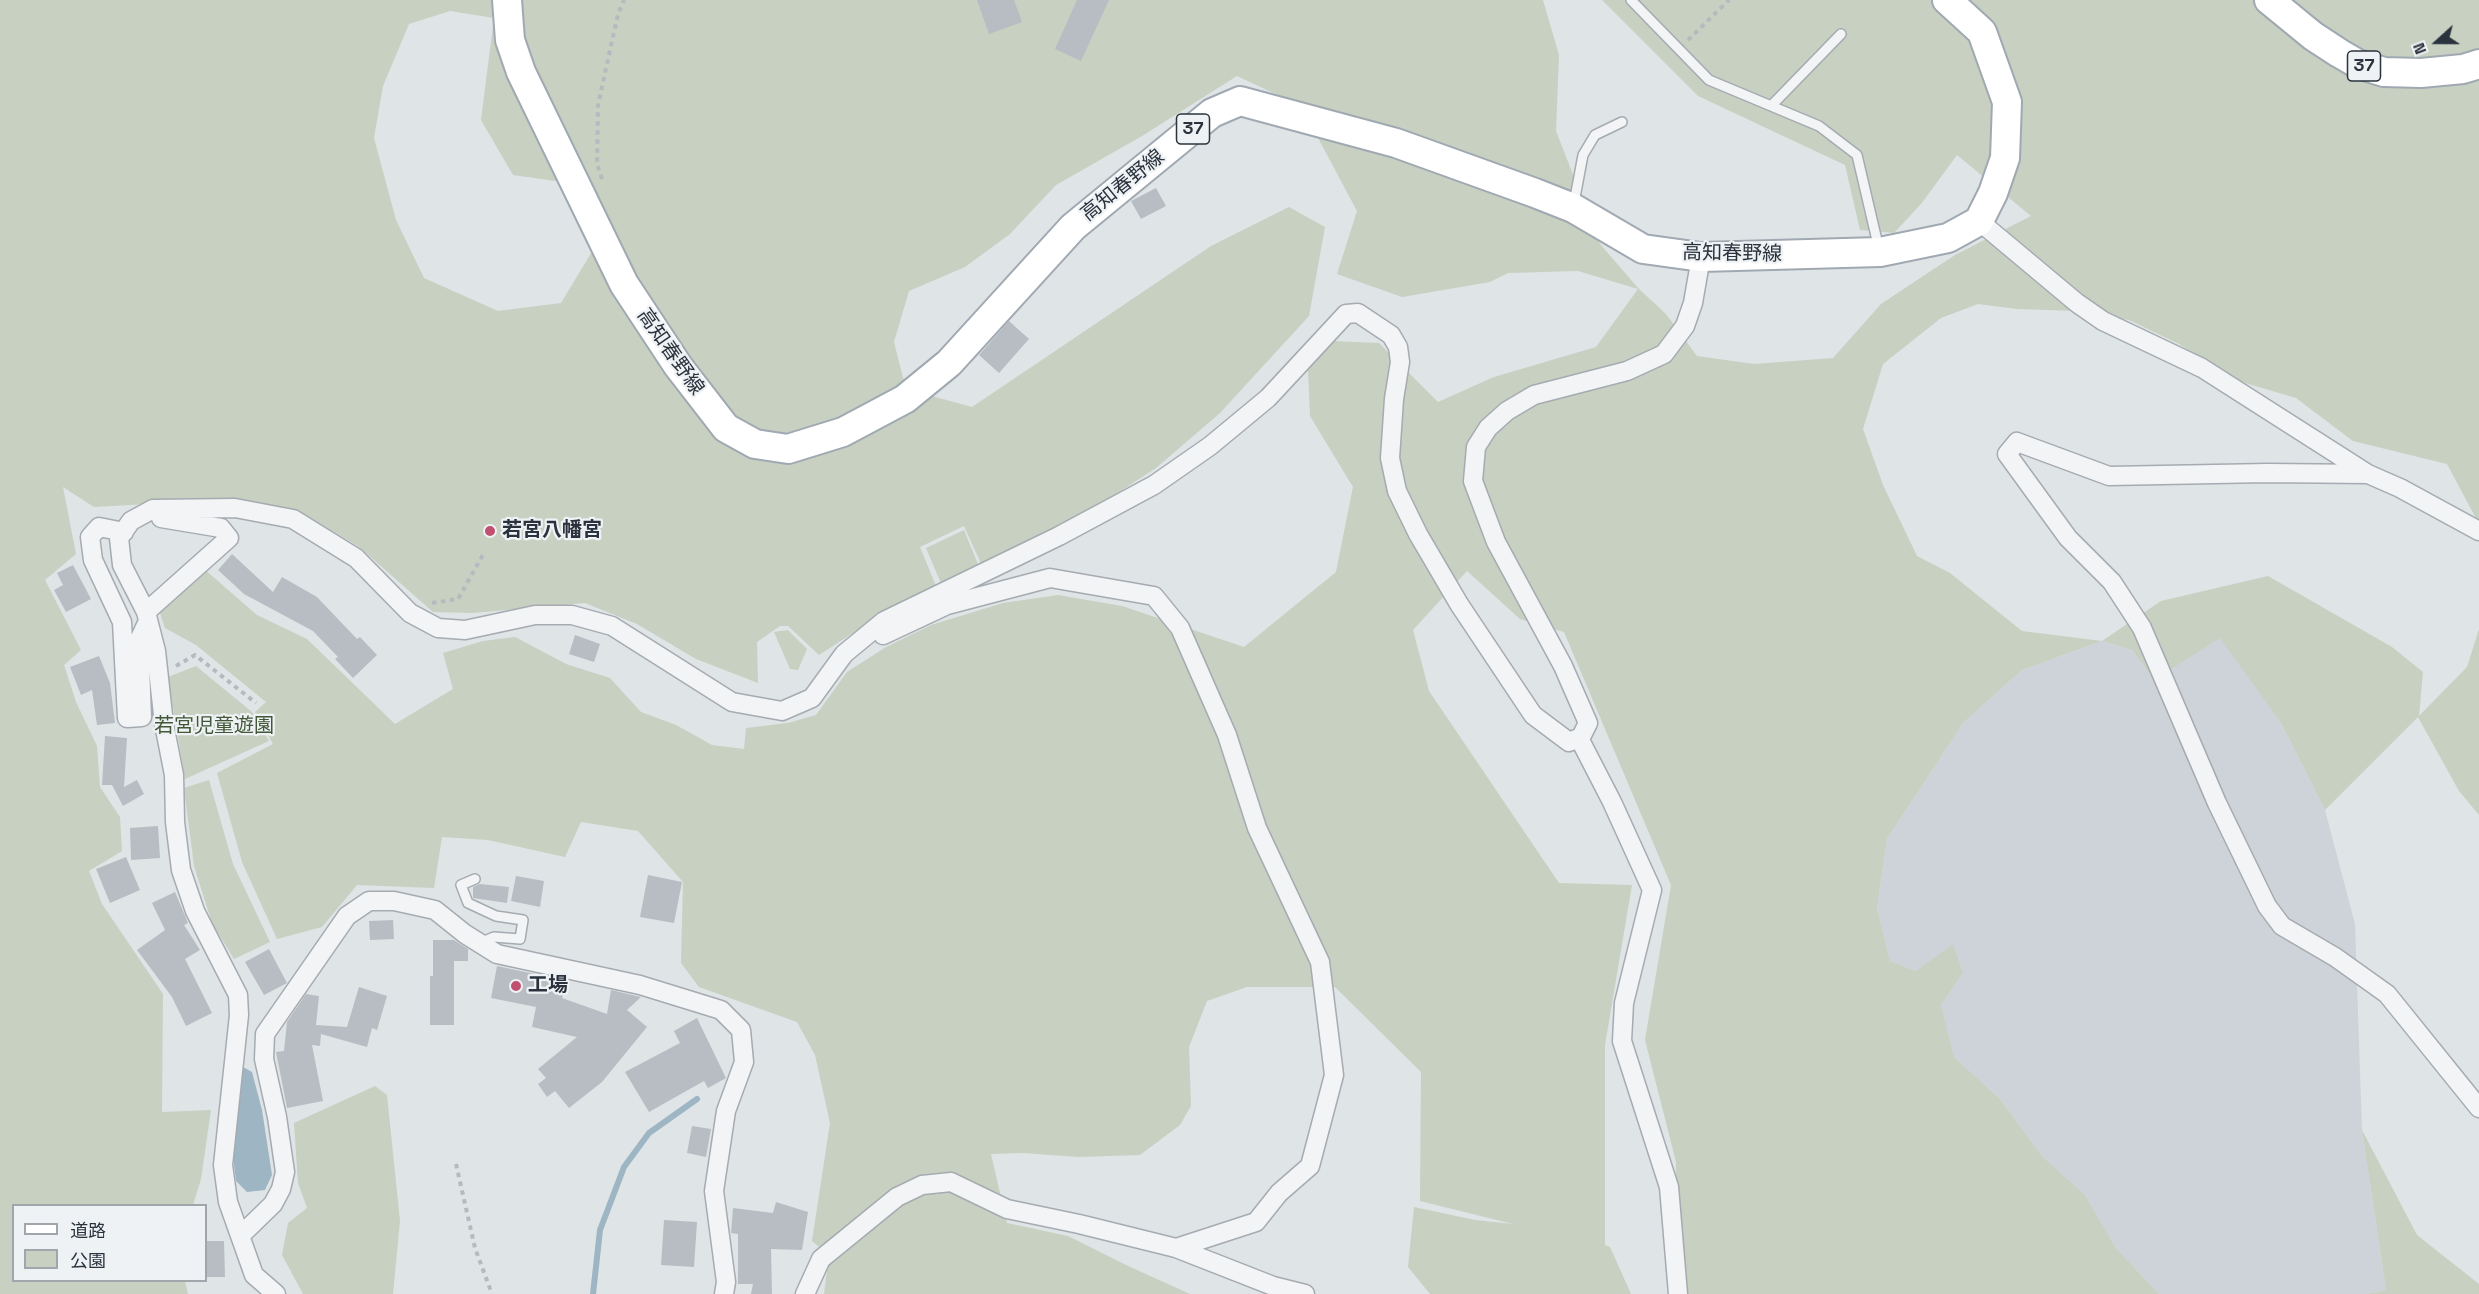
<!DOCTYPE html>
<html>
<head>
<meta charset="utf-8">
<style>
  body { margin:0 }
  #map { position:relative; width:2479px; height:1294px; overflow:hidden; background:#dfe4e7; font-family:"Space Grotesk","Noto Sans JP",sans-serif }
  canvas { display:block }
  .legend { position:absolute; left:12px; top:1204px; width:195px; height:78px; box-sizing:border-box; background:#eff2f5; border:2px solid #a0a6ab; margin:0; padding:8px 10px; list-style:none; font-size:18px; color:#2a333d }
  .legend li { display:flex; align-items:center; gap:12px; height:30px }
  .legend b { width:30px; border:2px solid #a0a6ab }
  .north { position:absolute; left:2407px; top:12px; width:60px; height:60px; -webkit-text-stroke:4px #eff2f5; paint-order:stroke; rotate:249deg; font-size:16px; font-weight:700; line-height:24px; text-align:center; color:#2a333d }
  .north::after { content:''; display:block; margin:auto; width:21px; height:27px; background:#2a333d; clip-path:polygon(50% 0,100% 100%,50% 72%,0 100%) }
</style>
</head>
<body>
<div id="map">
<canvas width="2479" height="1294"></canvas>
<ul class="legend">
<li><b style="height:8px;background:#fff"></b>道路</li>
<li><b style="height:16px;background:#c7d0c1"></b>公園</li>
</ul>
<div class="north">N</div>
</div>
<script>
const ctx = document.querySelector('canvas').getContext('2d');
ctx.lineJoin = 'round';
function fill(path, color) { ctx.fillStyle = color; ctx.fill(path, 'evenodd'); }
const poly = rows => new Path2D(rows.map(r => 'M' + r).join(''));
function strokePath(path, color, width, dash) { ctx.strokeStyle = color; ctx.lineWidth = width; ctx.lineCap = dash ? 'butt' : 'round'; ctx.setLineDash(dash || []); ctx.stroke(path); }
function write(font, color, halo, rows, align = 'center') {
  ctx.font = font + ' "Space Grotesk","Noto Sans JP",sans-serif'; ctx.lineWidth = 4.5; ctx.setLineDash([]); ctx.textBaseline = 'middle'; ctx.strokeStyle = halo; ctx.fillStyle = color; for (const [text, x, y, turn = 0] of rows) {
    ctx.save(); ctx.translate(x, y); ctx.rotate((+turn || 0) * Math.PI / 180); ctx.textAlign = isNaN(turn) ? turn : align; if (halo) ctx.strokeText(text, 0, 0); ctx.fillText(text, 0, 0); ctx.restore();
  }
}
const built = poly([
  [2220,637,2281,723,2325,810,2355,924,2362,1130,2386,1290,2366,1294,2159,1294,2116,1248,2085,1195,2042,1156,2000,1099,1954,1057,1941,1005,1963,973,1953,945,1916,971,1890,961,1877,908,1887,839,1963,723,2022,670,2102,641,2132,650,2154,680]
]);
const green = poly([
  [0,0,1543,0,1559,55,1556,131,1600,244,1638,288,1666,314,1697,356,1754,364,1833,358,1881,304,1955,255,2031,216,1957,155,1921,204,1894,233,1860,230,1845,165,1698,96,1602,0,2479,0,2479,524,2447,464,2353,441,2296,398,2235,380,2179,344,2129,320,2077,311,2017,309,1978,304,1941,318,1883,364,1863,429,1883,485,1917,556,1950,573,2022,631,2102,641,2161,601,2268,576,2392,647,2423,672,2419,716,2467,667,2479,629,2479,815,2459,791,2418,717,2325,810,2281,723,2220,638,2154,680,2132,650,2102,641,2022,670,1963,723,1887,839,1877,908,1890,961,1916,971,1953,944,1963,973,1941,1005,1954,1057,2000,1099,2042,1156,2085,1195,2116,1248,2159,1294,1676,1294,1676,1162,1645,1040,1671,885,1564,632,1520,619,1467,571,1413,630,1429,691,1559,883,1632,885,1605,1045,1605,1245,1610,1247,1631,1294,1430,1294,1408,1267,1414,1207,1475,1220,1513,1224,1420,1201,1421,1072,1335,987,1247,987,1207,1001,1189,1047,1191,1106,1180,1125,1140,1155,1078,1157,1023,1153,991,1154,1007,1223,1068,1236,1126,1265,1190,1294,824,1294,829,1255,812,1241,830,1123,815,1055,797,1022,699,987,681,963,683,882,638,831,581,822,565,857,488,840,442,837,434,888,357,885,322,927,277,939,242,862,217,773,273,744,255,712,266,702,196,645,165,628,160,613,204,569,257,615,307,639,395,724,453,689,443,653,483,641,515,637,566,664,610,678,641,712,676,725,712,745,744,749,746,728,788,723,816,715,847,672,886,647,931,625,1003,603,1058,595,1122,606,1244,647,1336,572,1353,487,1310,416,1308,370,1331,341,1379,343,1438,402,1494,377,1596,347,1638,289,1578,271,1508,273,1490,282,1402,297,1337,274,1357,211,1301,106,1237,76,1142,136,1056,185,1010,234,965,267,909,291,894,342,903,378,917,392,972,407,1211,246,1289,207,1325,227,1309,316,1220,413,1156,468,1085,514,983,568,964,526,920,547,936,586,881,615,819,655,788,626,780,626,757,642,758,683,696,659,637,624,585,603,473,613,433,612,358,546,297,510,236,499,94,507,63,487,76,554,45,580,81,650,64,665,76,702,97,746,100,787,120,817,122,851,89,871,102,904,163,994,162,1112,211,1110,201,1179,193,1205,14,1206,14,1280,185,1281,188,1294,0,1294],
  [450,11,494,18,481,120,513,175,584,185,593,250,561,303,498,311,424,278,396,220,374,138,383,86,409,24],
  [964,530,980,569,943,588,926,548],
  [788,630,807,649,798,670,790,669,774,632],
  [196,666,252,712,269,741,185,779,168,677],
  [209,780,233,864,270,942,234,959,212,923,194,866,184,788],
  [375,1086,387,1095,400,1221,393,1294,303,1294,282,1255,288,1223,307,1208,298,1183,294,1123],
  [2362,1130,2417,1235,2479,1284,2479,1294,2366,1294,2386,1290]
]);
const water = poly([
  [243,1067,252,1072,262,1110,272,1175,265,1190,247,1192,236,1181,233,1157]
]);
const stream = poly([
  [593,1294,600,1230,624,1167,649,1133,697,1099]
]);
const building = poly([
  [977,0,1014,0,1022,22,989,34],
  [1077,0,1109,0,1081,61,1055,49],
  [1156,188,1166,206,1141,219,1131,201],
  [1009,321,1029,339,999,373,979,355],
  [232,554,273,592,282,577,317,597,357,639,360,637,377,655,353,678,335,659,338,657,313,631,244,594,218,570],
  [73,565,91,599,66,612,54,590,63,585,57,573],
  [575,635,600,644,594,662,569,654],
  [99,656,110,683,115,723,97,725,92,690,81,695,70,667],
  [105,736,127,738,124,787,137,780,144,794,123,806,112,785,102,785],
  [158,826,160,858,131,860,130,828],
  [126,857,140,890,110,903,96,869],
  [648,875,682,882,674,923,640,917],
  [516,876,544,881,540,907,511,901],
  [480,884,509,887,507,903,473,898,473,887],
  [175,892,188,923,184,925,200,950,185,959,212,1013,186,1026,172,997,137,950,165,930,152,903],
  [393,920,394,939,370,940,369,921],
  [433,940,454,940,468,949,468,961,454,961,454,1025,430,1025,430,976,433,976],
  [269,949,287,983,264,995,245,962],
  [497,966,567,981,562,998,607,1014,611,990,641,997,627,1010,647,1027,602,1082,569,1108,555,1091,547,1097,538,1084,546,1078,538,1069,577,1037,532,1027,536,1007,491,998],
  [359,987,387,996,377,1030,372,1028,367,1047,321,1034,320,1046,312,1045,323,1101,287,1108,276,1052,284,1051,287,1022,306,994,319,996,316,1025,347,1027],
  [697,1018,726,1078,708,1088,704,1081,649,1112,625,1072,680,1043,674,1031],
  [692,1126,711,1129,706,1157,687,1153],
  [776,1202,808,1212,802,1250,771,1249,772,1294,751,1294,753,1284,738,1284,738,1234,731,1233,733,1208,773,1213],
  [664,1220,697,1222,694,1267,661,1265],
  [206,1241,224,1241,225,1277,206,1277]
]);
const path = poly([
  [1688,40,1729,0],
  [602,179,597,164,598,105,618,14,624,0],
  [432,603,458,599,484,553],
  [176,666,195,655,256,703],
  [456,1164,475,1248,492,1294]
]);
const lane = poly([
  [1631,0,1709,80,1819,126,1857,155,1879,249],
  [1771,106,1841,34],
  [1574,203,1583,155,1595,135,1622,122],
  [475,879,461,885,468,903,496,916,523,920,520,939,494,937,480,943]
]);
const street = poly([
  [1979,221,2077,303,2103,321,2202,368,2368,474,2400,488,2479,531],
  [2368,474,2268,473,2109,476,2017,442,2007,454,2068,538,2112,582,2142,628,2217,803,2267,906,2282,926,2335,957,2387,994,2479,1108],
  [124,532,99,527,90,537,93,560,122,622,127,718,142,717,139,640,148,621],
  [146,612,229,538,221,528,161,518],
  [1579,738,1612,802,1652,890,1624,1003,1622,1041,1669,1187,1678,1294],
  [240,1236,273,1204,281,1189,285,1172,277,1117,264,1059,265,1034,347,916,369,901,394,901,435,910,465,934,497,954,640,985,721,1010,741,1030,744,1062,726,1111,714,1191,726,1282,724,1294],
  [1176,1248,1273,1286,1305,1294],
  [276,1294,254,1275,228,1202,223,1165,239,1015,238,995,195,911,181,870,175,822,174,775,164,724,156,651,146,612,122,565,119,538,131,521,153,509,235,508,293,519,356,558,410,613,438,628,465,630,535,615,572,615,612,626,732,702,782,711,812,698,844,654,884,621,1059,536,1154,485,1210,446,1268,398,1346,314,1358,313,1391,335,1398,347,1400,362,1394,399,1390,458,1397,491,1418,534,1459,604,1533,715,1569,742,1581,737,1588,723,1563,666,1496,542,1473,481,1476,447,1488,428,1507,411,1534,395,1627,371,1664,354,1685,326,1693,303,1701,257],
  [805,1294,821,1259,897,1197,922,1185,951,1182,1007,1209,1079,1224,1176,1248,1256,1222,1279,1193,1310,1166,1334,1075,1320,962,1257,828,1227,735,1180,628,1154,596,1050,578,947,605,883,635]
]);
const primary = poly([
  [507,0,510,40,521,72,624,284,678,366,726,428,755,444,788,449,843,432,905,399,949,363,1073,227,1212,113,1240,101,1396,143,1535,193,1573,208,1643,249,1701,257,1880,252,1948,238,1979,221,1993,193,2005,158,2007,102,1982,32,1947,0],
  [2269,0,2313,36,2339,53,2358,64,2384,72,2421,73,2463,69,2479,64]
]);
const markers = [
  [490,531,6,"#c14f70"],
  [516,986,6,"#c14f70"]
];
const shields = [
  [2364,66,33],
  [1193,129,33]
];
const shieldNames = [
  ["37",2364,66],
  ["37",1193,129]
];
const streetNames = [
  ["高知春野線",1123,186,-39],
  ["高知春野線",1732,254,1],
  ["高知春野線",670,352,55]
];
const poiNames = [
  ["若宮八幡宮",502,531],
  ["工場",528,986]
];
const parkNames = [
  ["若宮児童遊園",214,727]
];
fill(built, '#ced3d9');
fill(green, '#c7d0c1');
fill(water, '#9eb5c4');
strokePath(stream, '#9eb5c4', 6);
fill(building, '#b7bdc3');
strokePath(lane, '#a5abb1', 12);
strokePath(street, '#a5abb1', 21);
strokePath(primary, '#a0a9b2', 32);
strokePath(path, '#b6babe', 4, [4.5, 4.5]);
strokePath(lane, '#f2f4f6', 9);
strokePath(street, '#f2f4f6', 18);
strokePath(primary, '#fff', 28);
for (const [x, y, r, color] of markers) { const dot = new Path2D(); dot.arc(x, y, r, 0, 2 * Math.PI); ctx.fillStyle = color; ctx.fill(dot); strokePath(dot, '#eff2f5', 2); }
for (const [x, y, w] of shields) { const box = new Path2D(); box.roundRect(x - w / 2, y - 15, w, 30, 4.5); ctx.fillStyle = '#eff2f5'; ctx.fill(box); strokePath(box, '#2a333d', 1.5); }
write('bold 18px', '#2a333d', null, shieldNames);
write('20px', '#2a333d', '#eff2f5', streetNames);
write('bold 20px', '#2a333d', '#eff2f5', poiNames, 'left');
write('20px', '#425738', '#eff2f5', parkNames);
</script>
</body>
</html>
